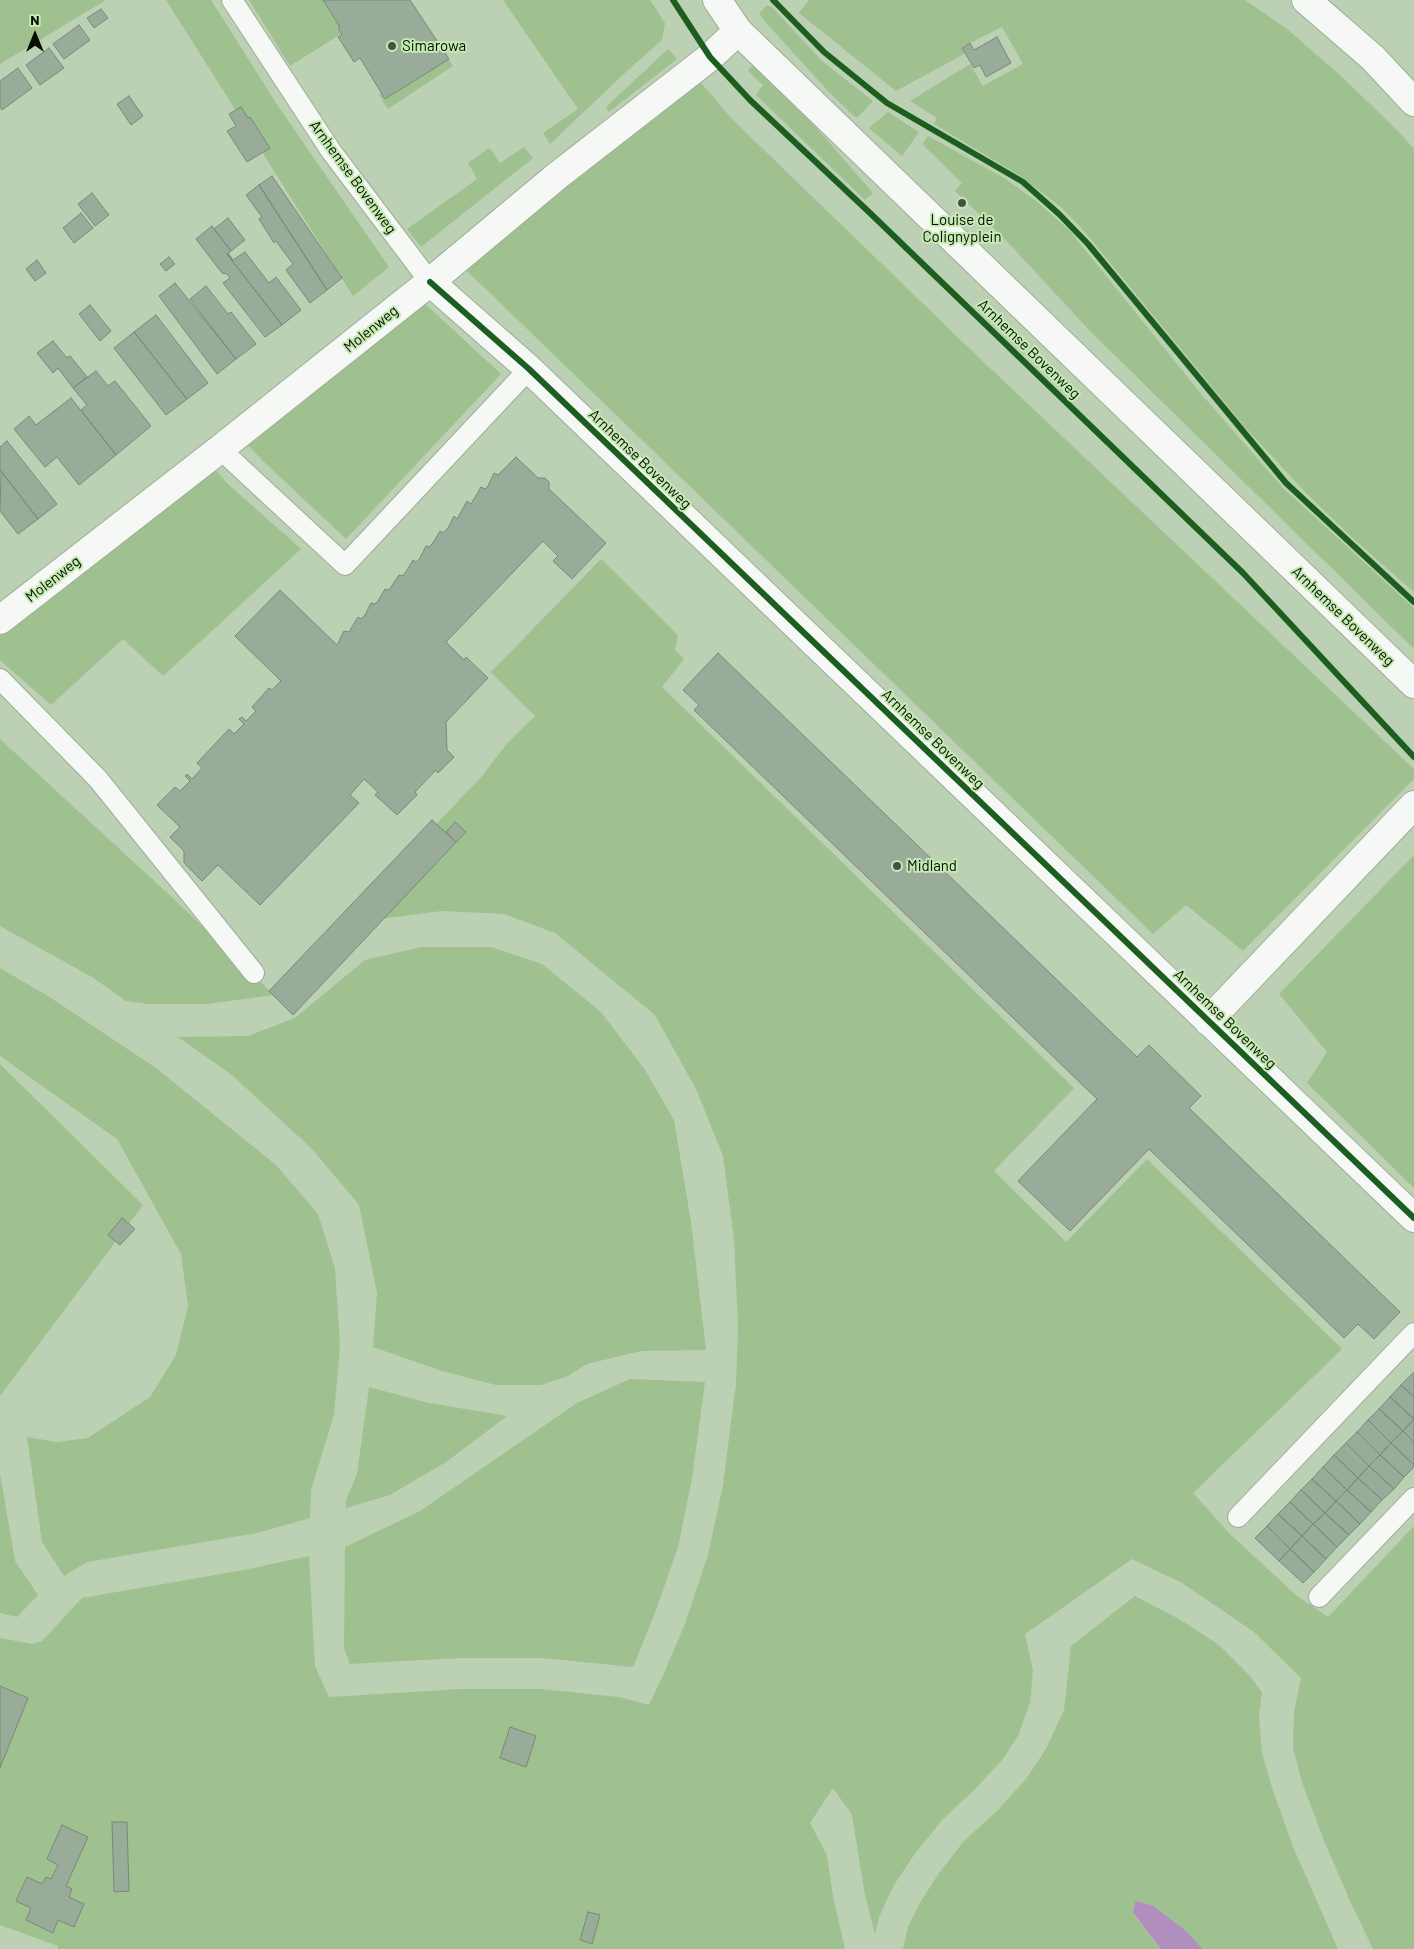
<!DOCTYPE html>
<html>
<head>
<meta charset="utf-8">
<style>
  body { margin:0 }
  #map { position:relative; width:1414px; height:1949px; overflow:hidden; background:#bcd0b4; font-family:Barlow,sans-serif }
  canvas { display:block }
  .north { position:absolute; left:10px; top:10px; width:50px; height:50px; -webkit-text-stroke:4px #c5eab4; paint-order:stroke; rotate:0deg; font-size:14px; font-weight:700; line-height:20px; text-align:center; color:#040f01 }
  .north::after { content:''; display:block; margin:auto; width:18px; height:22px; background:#040f01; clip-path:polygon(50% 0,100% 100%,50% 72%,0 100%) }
</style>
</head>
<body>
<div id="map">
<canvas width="1414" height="1949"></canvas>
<div class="north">N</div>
</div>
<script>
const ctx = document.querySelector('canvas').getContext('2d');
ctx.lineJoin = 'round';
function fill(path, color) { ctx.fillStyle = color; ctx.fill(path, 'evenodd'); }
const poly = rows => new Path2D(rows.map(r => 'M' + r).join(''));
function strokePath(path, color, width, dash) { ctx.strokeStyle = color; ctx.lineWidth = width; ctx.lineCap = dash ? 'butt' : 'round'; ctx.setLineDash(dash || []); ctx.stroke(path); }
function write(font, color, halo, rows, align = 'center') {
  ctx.font = font + ' Barlow,sans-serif'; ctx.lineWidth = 4; ctx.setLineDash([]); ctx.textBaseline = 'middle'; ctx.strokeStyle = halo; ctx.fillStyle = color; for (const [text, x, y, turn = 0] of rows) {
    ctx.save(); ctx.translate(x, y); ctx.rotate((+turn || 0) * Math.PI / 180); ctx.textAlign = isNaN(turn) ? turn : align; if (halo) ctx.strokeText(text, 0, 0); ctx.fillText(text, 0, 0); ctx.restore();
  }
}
const green = poly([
  [0,0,106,0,0,64],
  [166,0,211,0,278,106,389,267,353,296],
  [249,0,323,0,340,26,337,28,341,34,290,66],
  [503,0,650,0,665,23,662,40,627,71,550,144,543,133,578,109],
  [809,0,1245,0,1287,29,1341,76,1399,132,1414,149,1414,592,1357,542,1306,493,1244,426,1084,231,1062,208,1022,177,934,124,937,118,910,101,970,64,983,86,1023,64,1002,27,962,47,964,54,896,91,799,13],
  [766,6,771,6,822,61,873,101,858,117,855,117,829,92,768,25,759,14],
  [668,49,677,59,609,112,606,107],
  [448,58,453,66,388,109,379,95,382,93,386,99],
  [752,66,757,66,820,132,873,193,865,200,756,95,763,85,748,71],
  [695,76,734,121,972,351,1414,769,1414,779,1243,951,1186,905,1153,934,463,267],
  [888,112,919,132,902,156,870,129,870,127],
  [928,136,1004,178,1036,201,1069,230,1202,395,1283,488,1414,608,1414,649,1091,332,1002,236,955,191,962,183,922,144],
  [524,147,533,158,421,247,407,229,477,179,468,163,489,148,492,151,500,163],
  [422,301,501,374,346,539,262,460,241,438],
  [209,463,229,485,301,549,163,676,123,639,51,705,0,660,0,626],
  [601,559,678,635,675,650,684,659,662,687,1074,1088,994,1171,1066,1242,1147,1159,1342,1349,1193,1493,1230,1534,1297,1596,1328,1617,1414,1526,1414,1949,1373,1949,1350,1901,1323,1838,1302,1782,1293,1748,1294,1712,1301,1678,1254,1632,1182,1583,1132,1559,1025,1634,1033,1670,1030,1703,1018,1736,1002,1760,975,1789,942,1820,914,1855,894,1885,879,1917,875,1935,864,1890,852,1815,833,1788,810,1823,827,1855,833,1896,845,1949,58,1949,58,1946,0,1925,0,1748,23,1695,0,1686,0,1638,33,1644,42,1641,82,1598,244,1570,309,1556,315,1666,329,1697,461,1689,541,1689,619,1697,649,1705,664,1673,685,1624,708,1555,723,1485,736,1384,738,1327,734,1239,723,1156,696,1089,655,1015,555,933,504,914,442,911,380,919,328,938,482,776,505,746,535,716,491,672],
  [0,739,177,902,274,995,207,1004,149,1004,126,1001,92,977,0,926],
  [1414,855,1414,1188,1307,1083,1327,1052,1279,994],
  [421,947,491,947,542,964,601,1012,645,1070,674,1120,691,1222,706,1350,641,1351,587,1364,566,1377,541,1385,496,1385,442,1371,373,1347,377,1293,359,1205,312,1149,232,1075,178,1037,248,1036,295,1018,365,960],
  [0,968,48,996,156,1068,276,1165,318,1214,335,1268,340,1346,334,1415,311,1490,310,1518,257,1533,87,1562,64,1576,42,1542,27,1437,57,1442,88,1438,150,1397,176,1355,188,1306,181,1254,117,1139,0,1056],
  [0,1064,143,1205,0,1396],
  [630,1379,705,1382,692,1479,678,1547,655,1613,633,1667,542,1658,460,1658,350,1664,344,1648,345,1547,420,1511,577,1403],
  [369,1387,429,1403,507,1416,446,1462,390,1495,346,1508,346,1500,357,1474],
  [0,1473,15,1561,38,1595,17,1617,0,1613],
  [1135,1596,1179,1619,1218,1644,1251,1677,1262,1693,1259,1714,1262,1753,1273,1791,1294,1849,1338,1949,1203,1949,1184,1929,1152,1905,1135,1901,1133,1914,1161,1949,903,1949,908,1927,921,1901,939,1873,964,1841,997,1811,1026,1779,1046,1749,1064,1710,1071,1646]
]);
const water = poly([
  [1135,1901,1152,1905,1184,1929,1203,1949,1161,1949,1133,1913]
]);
const building = poly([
  [323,0,410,0,449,59,385,99,360,58,354,62,338,37,342,35,338,28,340,27,323,0],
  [101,9,108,18,94,28,87,18,101,9],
  [79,25,90,40,64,59,53,44,79,25],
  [997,37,1011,63,986,77,980,65,974,68,962,48,970,43,974,50,997,37],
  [49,48,64,68,40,85,26,65,49,48],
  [18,68,32,88,2,110,0,106,0,81,18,68],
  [129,96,143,116,131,125,117,104,129,96],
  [241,107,248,118,250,117,270,148,247,162,227,131,236,126,229,114,241,107],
  [272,176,342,278,327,290,259,185,272,176],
  [259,185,327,290,310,303,286,270,293,264,276,241,274,243,259,219,262,217,246,195,259,185],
  [92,193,109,215,95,226,78,204,92,193],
  [81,213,93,228,74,243,63,228,81,213],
  [228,218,245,240,231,251,214,229,228,218],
  [212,226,231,251,227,254,282,325,265,337,223,283,230,278,227,274,222,273,196,239,212,226],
  [245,252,269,283,276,277,301,310,282,325,227,254,228,253,233,260,245,252],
  [169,257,175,264,166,271,160,264,169,257],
  [37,260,46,273,35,281,26,269,37,260],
  [175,283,236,359,217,374,159,296,175,283],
  [206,286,228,314,231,312,256,344,236,359,190,299,206,286],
  [90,305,111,331,100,341,79,314,90,305],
  [156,315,208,383,187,399,134,332,156,315],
  [134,332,187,399,166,415,114,348,134,332],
  [53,341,67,358,70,356,87,377,73,388,58,368,53,373,37,353,53,341],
  [96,371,108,386,115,381,151,426,116,455,81,410,87,405,73,388,96,371],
  [71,398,116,455,79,485,57,457,45,467,14,429,29,416,36,425,71,398],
  [7,441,57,504,38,519,0,470,0,447,7,441],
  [516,457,538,478,545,478,549,482,549,489,606,543,572,579,553,561,558,556,543,541,446,642,464,660,466,657,488,678,446,722,447,750,454,757,438,773,436,770,415,792,417,795,397,815,375,795,378,792,364,779,350,795,359,803,260,905,218,865,202,881,184,863,184,851,170,837,180,827,157,805,175,787,180,791,190,781,185,776,187,774,192,779,202,768,197,763,229,729,234,734,244,724,239,719,242,717,246,721,256,711,252,707,269,688,272,690,281,681,235,636,280,590,337,645,344,631,349,632,358,617,361,619,365,615,371,603,375,604,378,601,385,589,389,590,399,575,402,576,406,572,413,560,416,562,420,558,426,546,429,547,433,543,440,531,443,533,448,528,454,516,457,519,467,501,471,504,481,487,485,489,488,486,494,473,498,475,516,457],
  [1,471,38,519,18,534,0,511,1,471],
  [718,653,1137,1057,1149,1045,1201,1096,1189,1108,1400,1312,1374,1339,1358,1324,1344,1338,1149,1149,1070,1231,1018,1181,1097,1099,694,710,699,705,683,690,718,653],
  [432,820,456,842,461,837,293,1015,269,991,432,820],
  [455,822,466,832,456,842,446,832,455,822],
  [122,1218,135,1229,120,1245,108,1235,122,1218],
  [1413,1373,1414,1375,1414,1397,1401,1385,1413,1373],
  [1401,1385,1414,1397,1414,1419,1390,1397,1401,1385],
  [1390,1397,1414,1419,1403,1431,1379,1409,1390,1397],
  [1379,1409,1403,1431,1391,1443,1368,1420,1379,1409],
  [1414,1419,1414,1442,1403,1431,1414,1419],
  [1368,1420,1391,1443,1380,1455,1357,1432,1368,1420],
  [1403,1431,1414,1442,1414,1465,1391,1443,1403,1431],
  [1357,1432,1380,1455,1369,1466,1346,1443,1357,1432],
  [1346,1443,1369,1466,1358,1478,1334,1455,1346,1443],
  [1391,1443,1414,1465,1414,1467,1404,1477,1380,1455,1391,1443],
  [1334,1455,1358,1478,1347,1490,1323,1467,1334,1455],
  [1380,1455,1404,1477,1394,1489,1369,1466,1380,1455],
  [1369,1466,1394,1489,1382,1500,1358,1478,1369,1466],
  [1323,1467,1347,1490,1336,1501,1312,1479,1323,1467],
  [1358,1478,1382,1500,1371,1512,1347,1490,1358,1478],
  [1312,1479,1336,1501,1325,1513,1301,1490,1312,1479],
  [1301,1490,1325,1513,1313,1524,1290,1502,1301,1490],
  [1347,1490,1371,1512,1360,1524,1336,1501,1347,1490],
  [1336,1501,1360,1524,1349,1535,1325,1513,1336,1501],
  [1290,1502,1313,1524,1302,1536,1278,1514,1290,1502],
  [1325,1513,1349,1535,1337,1547,1313,1524,1325,1513],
  [1278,1514,1302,1536,1290,1549,1267,1526,1278,1514],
  [1313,1524,1337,1547,1326,1559,1302,1536,1313,1524],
  [1267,1526,1290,1549,1279,1561,1255,1538,1267,1526],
  [1302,1536,1326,1559,1314,1572,1290,1549,1302,1536],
  [1290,1549,1314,1572,1303,1583,1279,1561,1290,1549],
  [0,1686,28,1698,0,1768,0,1686],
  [510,1727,536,1736,526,1767,500,1758,510,1727],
  [112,1822,127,1822,129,1891,114,1892,112,1822],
  [62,1825,88,1837,66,1886,72,1889,69,1897,84,1904,74,1927,58,1920,53,1933,26,1920,31,1908,16,1901,27,1877,42,1884,46,1877,51,1879,58,1865,47,1859,62,1825],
  [588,1912,600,1915,592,1944,580,1940,588,1912]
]);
const service = poly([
  [232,0,331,151,430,282],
  [220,449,345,565,529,369],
  [0,679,98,779,254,973],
  [1238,1517,1414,1333],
  [1319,1597,1414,1498]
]);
const minor = poly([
  [1306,0,1373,58,1414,102],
  [430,282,529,369,1414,1218],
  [0,620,220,449,430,282,557,176,710,57,738,31],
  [1208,1021,1414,805]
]);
const secondary = poly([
  [717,0,738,31,1414,684]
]);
const cycleway = poly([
  [673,0,710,57,750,100,870,213,1243,573,1414,757],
  [773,0,824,52,887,103,1023,182,1059,214,1088,244,1286,483,1414,602],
  [430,282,529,369,1414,1218]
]);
const markers = [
  [392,46,5,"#445340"],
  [962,203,5,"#445340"],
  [897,866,5,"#445340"]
];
const poiNames = [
  ["Simarowa",402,46],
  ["Louise de",962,220,"center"],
  ["Colignyplein",962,237,"center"],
  ["Midland",907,866]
];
const streetNames = [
  ["Arnhemse Bovenweg",353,177,54],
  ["Molenweg",371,329,-39],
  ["Arnhemse Bovenweg",1029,349,44],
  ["Arnhemse Bovenweg",640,459,44],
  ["Molenweg",53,579,-38],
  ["Arnhemse Bovenweg",1343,616,44],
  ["Arnhemse Bovenweg",933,739,44],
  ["Arnhemse Bovenweg",1225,1019,44]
];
fill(green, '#9fc190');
fill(water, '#b08ebd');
fill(building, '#99ac99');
strokePath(building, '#768a77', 1);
strokePath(service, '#9ead97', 22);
strokePath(minor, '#9ead97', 30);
strokePath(secondary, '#9ead97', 30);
strokePath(service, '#f5f8f4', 20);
strokePath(minor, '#f5f8f4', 28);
strokePath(secondary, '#f5f8f4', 28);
strokePath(cycleway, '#1b5e20', 6);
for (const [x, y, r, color] of markers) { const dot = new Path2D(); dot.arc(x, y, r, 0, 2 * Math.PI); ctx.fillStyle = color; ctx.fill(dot); strokePath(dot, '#c5eab4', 2); }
write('15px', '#040f01', '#c5eab4', poiNames, 'left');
write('15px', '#040f01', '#c5eab4', streetNames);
</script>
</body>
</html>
